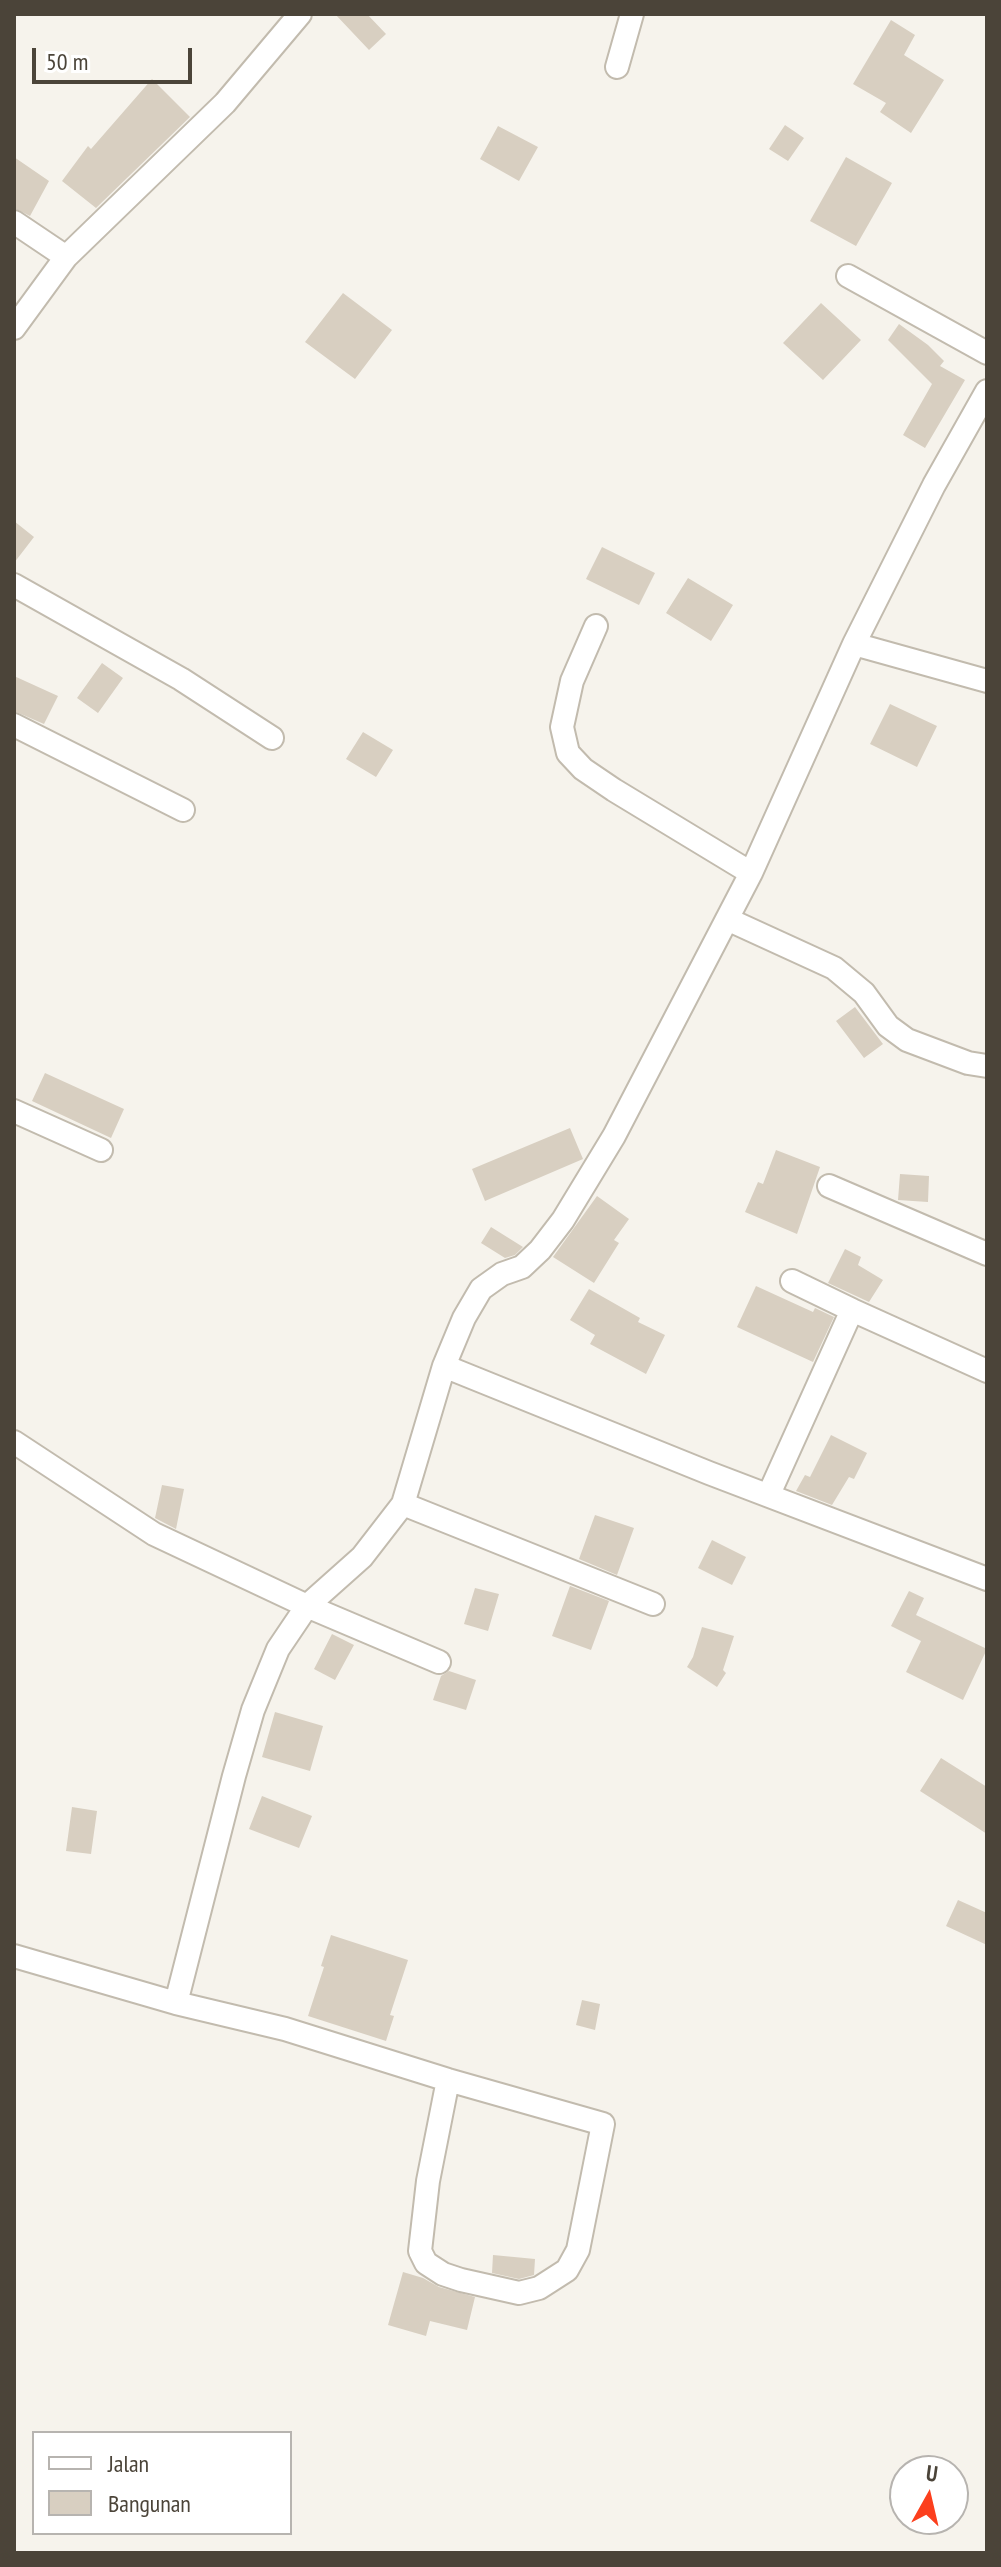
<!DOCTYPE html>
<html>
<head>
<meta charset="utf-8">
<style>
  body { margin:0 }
  #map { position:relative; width:1001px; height:2567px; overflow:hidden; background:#f6f3ec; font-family:"PT Sans Narrow",sans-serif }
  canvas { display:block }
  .frame { position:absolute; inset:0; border:16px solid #4b4439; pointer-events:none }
  .legend { position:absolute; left:32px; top:2431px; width:260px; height:104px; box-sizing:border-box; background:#fff; border:2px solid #b7b4b0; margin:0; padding:10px 14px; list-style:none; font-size:24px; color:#4b4439 }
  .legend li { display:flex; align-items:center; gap:16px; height:40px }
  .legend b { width:40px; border:2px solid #b7b4b0 }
  .north { position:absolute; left:889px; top:2455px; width:80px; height:80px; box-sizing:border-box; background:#fff; border:2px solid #b7b4b0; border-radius:50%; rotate:8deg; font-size:22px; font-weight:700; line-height:32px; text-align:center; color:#4b4439 }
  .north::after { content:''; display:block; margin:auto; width:28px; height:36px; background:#fc3f1d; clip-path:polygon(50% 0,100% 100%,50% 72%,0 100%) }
  .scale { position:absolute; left:32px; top:48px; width:160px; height:36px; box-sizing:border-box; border:4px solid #4b4439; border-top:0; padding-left:10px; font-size:24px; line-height:28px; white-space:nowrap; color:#4b4439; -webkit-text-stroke:6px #fff; paint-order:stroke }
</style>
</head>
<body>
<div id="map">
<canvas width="1001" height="2567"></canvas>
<div class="frame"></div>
<ul class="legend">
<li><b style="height:10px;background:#fff"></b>Jalan</li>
<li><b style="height:22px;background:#d8cfc1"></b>Bangunan</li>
</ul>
<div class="north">U</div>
<div class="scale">50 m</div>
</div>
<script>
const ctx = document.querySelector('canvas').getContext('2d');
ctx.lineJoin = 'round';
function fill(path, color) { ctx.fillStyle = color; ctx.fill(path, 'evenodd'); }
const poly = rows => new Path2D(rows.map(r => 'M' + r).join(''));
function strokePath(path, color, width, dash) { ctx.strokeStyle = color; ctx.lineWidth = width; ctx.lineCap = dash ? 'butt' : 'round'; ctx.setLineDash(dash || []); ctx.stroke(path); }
const building = poly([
  [335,14,367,14,386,34,369,50],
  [891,20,915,35,904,55,944,80,911,133,880,112,886,103,853,84],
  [152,79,190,117,96,208,62,181,88,146,91,149],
  [785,125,804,138,788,161,769,149],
  [498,126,538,147,519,181,480,159],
  [14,157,49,181,30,216,14,208],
  [846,157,892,183,856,246,810,221],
  [343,293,392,330,355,379,305,342],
  [821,303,861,340,823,380,783,343],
  [899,324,928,345,944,361,940,366,965,380,925,448,903,435,932,384,888,340],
  [14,521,34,537,14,563],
  [602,547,655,573,639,605,586,579],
  [688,578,733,605,711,641,666,613],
  [102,663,123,678,98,713,77,698],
  [14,676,58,696,44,724,14,711],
  [890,704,937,726,917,767,870,744],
  [363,732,393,750,376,777,346,759],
  [855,1007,883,1044,864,1058,836,1021],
  [45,1073,124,1109,111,1138,32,1101],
  [570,1128,583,1159,485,1201,472,1169],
  [776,1150,820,1167,797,1234,745,1212,758,1182,763,1184],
  [900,1174,929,1176,928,1202,898,1200],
  [597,1196,629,1219,614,1240,619,1243,594,1283,553,1257],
  [491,1227,523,1247,515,1255,505,1258,481,1243],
  [845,1249,861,1257,858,1265,883,1280,869,1302,828,1283],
  [756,1286,813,1312,815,1308,834,1317,813,1362,737,1327],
  [589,1289,640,1318,638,1322,665,1335,646,1374,590,1344,595,1335,570,1320],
  [831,1435,867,1453,854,1479,849,1477,832,1505,796,1491,805,1475,810,1477],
  [162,1485,184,1489,176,1529,155,1518],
  [595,1515,634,1528,617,1575,579,1559],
  [712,1540,746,1557,732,1585,698,1568],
  [570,1586,609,1601,591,1650,552,1636],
  [475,1588,499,1594,488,1631,464,1624],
  [909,1591,924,1598,916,1615,987,1649,963,1700,906,1672,921,1641,891,1626],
  [702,1627,734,1636,723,1670,726,1673,717,1687,687,1667,693,1657],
  [332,1634,354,1645,335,1680,314,1669],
  [449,1671,476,1680,466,1710,433,1700,441,1676],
  [275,1712,323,1726,310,1771,262,1757],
  [941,1758,987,1787,987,1834,920,1791],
  [262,1796,312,1816,299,1848,249,1829],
  [72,1807,97,1811,91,1854,66,1851],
  [958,1900,987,1913,987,1945,946,1926],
  [331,1935,408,1960,390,2015,394,2016,386,2041,308,2016,324,1967,321,1966],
  [582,2000,600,2004,595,2030,576,2025],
  [493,2255,535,2259,534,2275,519,2279,492,2273],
  [403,2272,423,2278,439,2287,475,2297,467,2330,430,2321,426,2336,388,2325]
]);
const minor = poly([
  [617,67,632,14],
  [14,222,66,257],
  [848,276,987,353],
  [14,328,66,257,225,103,300,14],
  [14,585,181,679,272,738],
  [596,626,572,681,562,727,568,753,583,769,614,790,751,873],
  [854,644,934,485,987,391],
  [14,725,183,810],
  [727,919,834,968,864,993,888,1026,907,1040,968,1063,987,1066],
  [14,1111,101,1150],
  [829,1186,987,1254],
  [792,1281,852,1310],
  [444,1366,464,1318,481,1289,502,1274,522,1267,540,1250,563,1220,614,1136,751,873,854,644,987,681],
  [14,1442,154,1534,307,1606,439,1662],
  [769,1494,852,1310,987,1371],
  [403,1504,653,1604],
  [14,1956,176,2003,234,1776,253,1710,278,1649,307,1606,362,1557,403,1504,444,1366,709,1473,987,1579],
  [176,2003,285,2029,448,2080,603,2124,578,2250,567,2270,539,2288,519,2293,461,2280,443,2274,426,2263,420,2251,428,2181,448,2080]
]);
fill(building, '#d8cfc1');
strokePath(minor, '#c2bbae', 26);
strokePath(minor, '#fff', 22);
</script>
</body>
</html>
